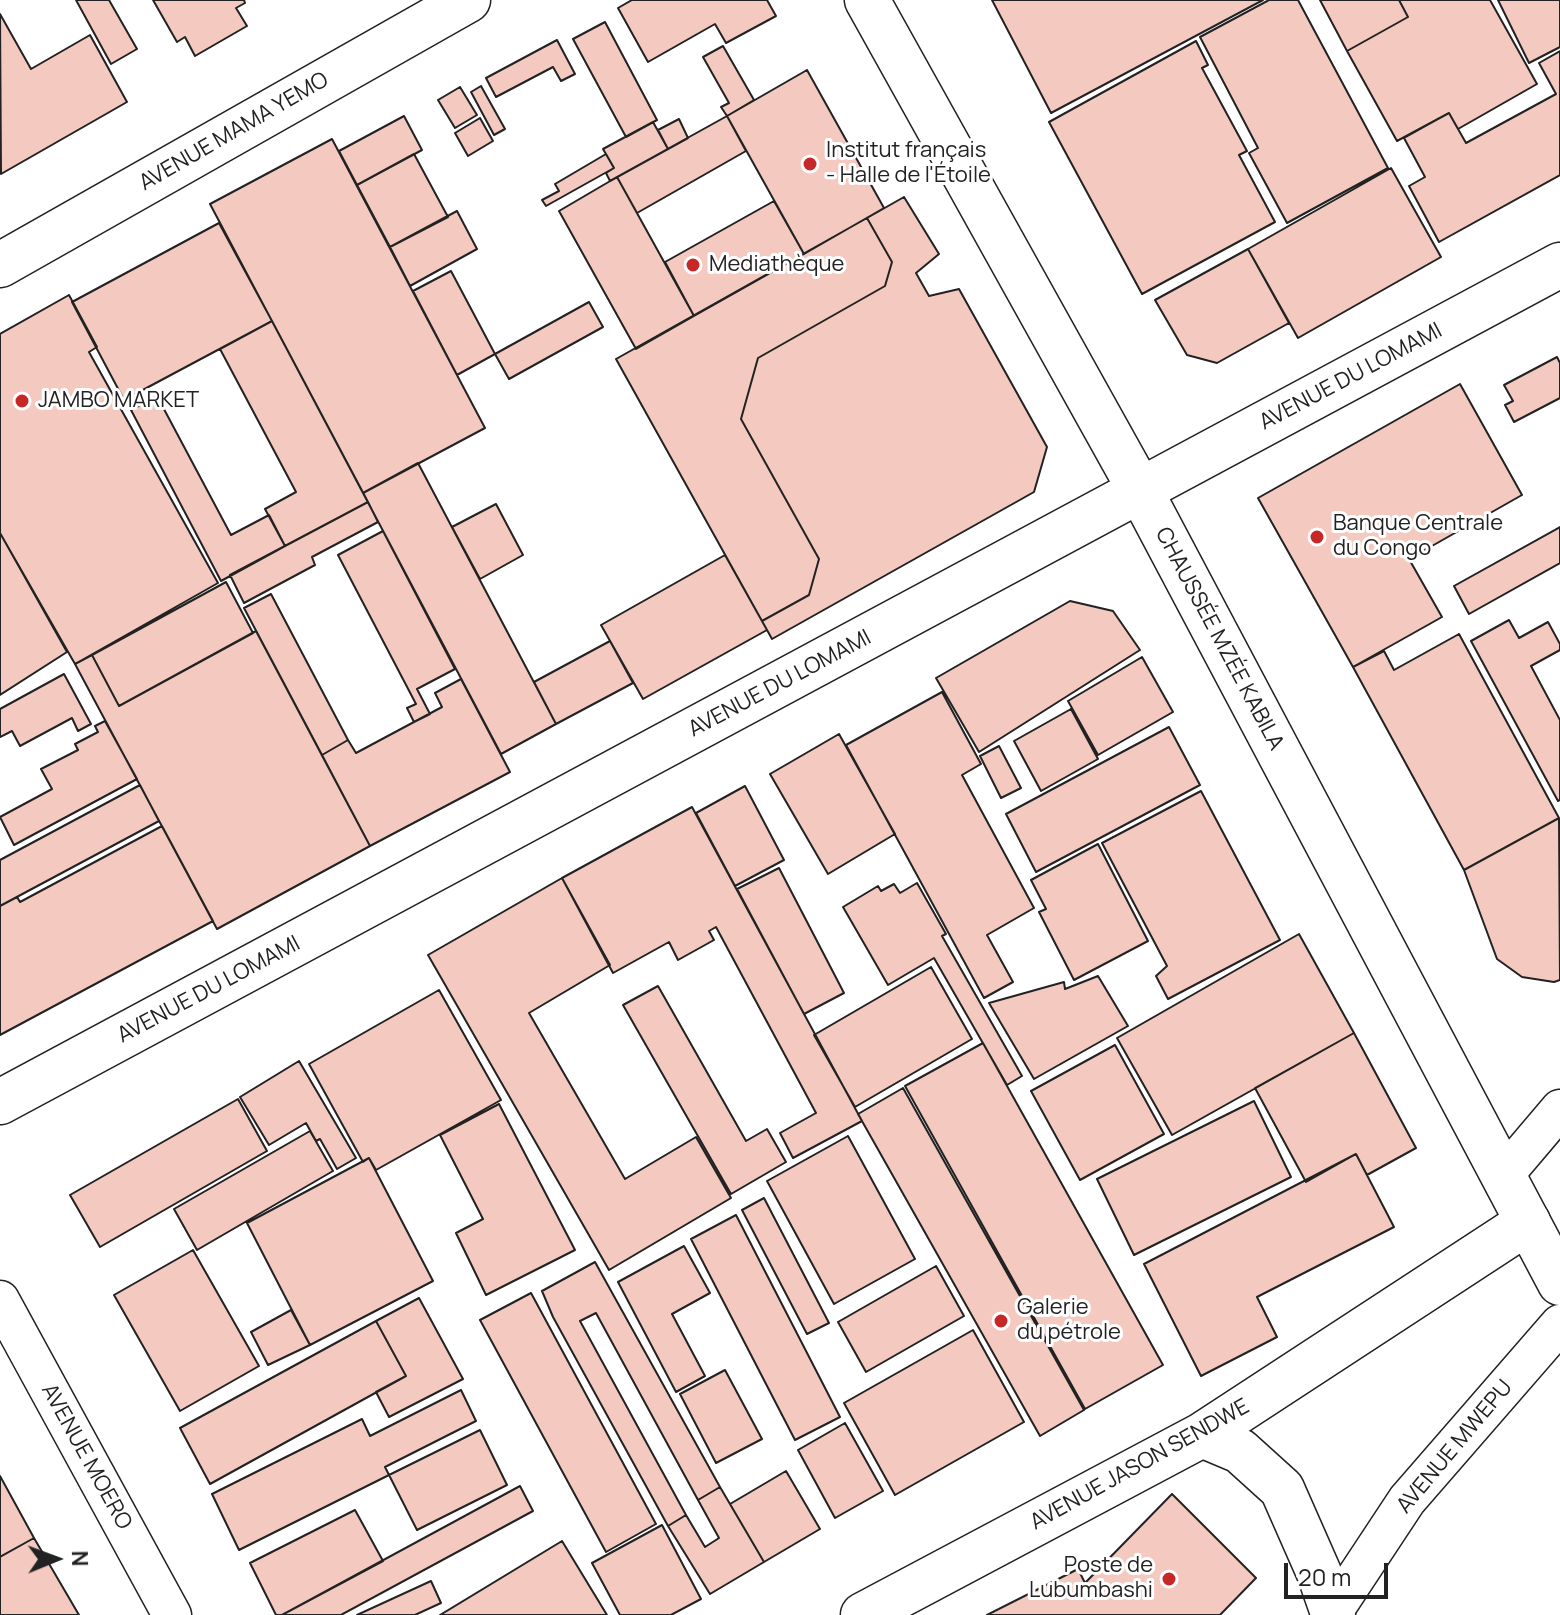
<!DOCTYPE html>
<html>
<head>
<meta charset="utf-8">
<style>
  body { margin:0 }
  #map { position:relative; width:1560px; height:1615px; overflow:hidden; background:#fff; font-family:Manrope,sans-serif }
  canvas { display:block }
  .north { position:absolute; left:16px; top:1519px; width:80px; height:80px; -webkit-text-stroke:6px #fff; paint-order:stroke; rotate:89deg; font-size:22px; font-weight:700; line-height:32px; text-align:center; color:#222 }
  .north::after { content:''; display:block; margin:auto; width:28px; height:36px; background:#222; clip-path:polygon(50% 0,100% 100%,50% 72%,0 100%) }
  .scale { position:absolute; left:1284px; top:1563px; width:104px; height:36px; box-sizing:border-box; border:4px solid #222; border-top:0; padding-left:10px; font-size:24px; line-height:28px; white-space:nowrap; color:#222; -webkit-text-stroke:6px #fff; paint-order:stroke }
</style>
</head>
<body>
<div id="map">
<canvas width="1560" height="1615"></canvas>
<div class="north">N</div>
<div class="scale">20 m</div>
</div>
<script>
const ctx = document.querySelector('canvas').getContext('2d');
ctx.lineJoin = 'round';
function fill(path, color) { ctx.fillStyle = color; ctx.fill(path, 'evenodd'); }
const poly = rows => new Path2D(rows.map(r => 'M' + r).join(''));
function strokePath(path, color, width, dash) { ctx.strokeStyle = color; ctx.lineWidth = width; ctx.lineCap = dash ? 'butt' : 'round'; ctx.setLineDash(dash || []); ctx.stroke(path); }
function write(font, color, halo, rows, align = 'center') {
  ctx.font = font + ' Manrope,sans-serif'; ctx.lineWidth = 6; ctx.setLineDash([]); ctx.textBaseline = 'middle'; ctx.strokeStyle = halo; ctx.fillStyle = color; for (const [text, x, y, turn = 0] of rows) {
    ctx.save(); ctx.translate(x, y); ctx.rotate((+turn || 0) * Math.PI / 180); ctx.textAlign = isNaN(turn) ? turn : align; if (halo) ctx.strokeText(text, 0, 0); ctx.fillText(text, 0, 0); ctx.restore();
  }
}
const building = poly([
  [76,0,109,0,137,49,111,64,76,0],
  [153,0,244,0,245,3,236,8,247,26,195,56,185,37,177,42,153,0],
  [632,0,767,0,776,16,726,43,715,24,648,62,618,8,632,0],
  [992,0,1263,0,1051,113,992,0],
  [1269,0,1298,0,1388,168,1287,223,1249,153,1258,148,1200,37,1269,0],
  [1320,0,1399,0,1408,17,1347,51,1320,0],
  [1399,0,1490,0,1537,84,1458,129,1449,113,1397,141,1347,51,1408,17,1399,0],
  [1498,0,1560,0,1560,47,1529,63,1498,0],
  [0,14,31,69,90,35,127,102,1,174,0,14],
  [605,22,657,120,626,137,573,39,605,22],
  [557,40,575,74,561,81,553,67,496,97,486,78,557,40],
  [1196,41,1208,65,1202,68,1247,151,1239,155,1275,222,1142,294,1049,122,1196,41],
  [723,46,754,100,727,116,721,107,729,103,703,57,723,46],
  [1560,51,1560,175,1439,242,1409,186,1425,177,1404,138,1449,113,1466,143,1556,94,1539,63,1560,51],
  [807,70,884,208,804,254,727,116,807,70],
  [481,86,505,129,494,135,471,92,481,86],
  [460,87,477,115,455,128,438,100,460,87],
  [404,116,422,150,357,185,339,151,404,116],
  [727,116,746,151,637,213,617,177,727,116],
  [480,118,493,141,468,156,455,133,480,118],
  [679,119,688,138,668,149,658,130,679,119],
  [653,122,668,149,610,181,606,173,614,168,603,149,653,122],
  [332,139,485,428,363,493,210,204,332,139],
  [414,154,448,217,390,247,357,185,414,154],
  [606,154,614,168,546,206,542,200,559,191,555,184,606,154],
  [1391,168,1441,257,1298,338,1248,249,1391,168],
  [617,177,694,316,636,349,559,211,617,177],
  [904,197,939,254,916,273,929,296,959,289,1047,447,1034,492,772,639,762,621,809,595,819,559,741,419,758,358,885,286,892,262,867,218,904,197],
  [774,201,804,254,694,316,665,262,774,201],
  [457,211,477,249,410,286,390,247,457,211],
  [867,218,892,262,885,286,758,358,741,419,819,559,809,595,762,621,616,359,867,218],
  [219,223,272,321,124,400,72,302,219,223],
  [1248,249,1289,323,1217,363,1187,355,1155,300,1248,249],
  [451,271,495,354,457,375,413,291,451,271],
  [69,295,97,347,89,352,218,583,75,664,0,533,0,334,69,295],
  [589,302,603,327,509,379,495,354,589,302],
  [272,321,368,502,285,546,265,509,296,492,220,349,272,321],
  [1557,357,1560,363,1560,398,1514,422,1505,405,1513,401,1504,385,1557,357],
  [1460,384,1522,495,1409,559,1442,617,1353,667,1258,498,1460,384],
  [157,396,231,535,269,515,285,546,221,581,131,410,157,396],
  [418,463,556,724,501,754,363,493,418,463],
  [368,502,378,522,312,557,315,565,244,603,230,575,368,502],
  [496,504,523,555,480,579,452,527,496,504],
  [1560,527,1560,563,1469,614,1454,586,1560,527],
  [383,531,455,669,417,689,430,714,414,722,407,708,416,704,338,555,383,531],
  [0,533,67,652,0,695,0,533],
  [725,555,767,630,643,699,601,625,725,555],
  [226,582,253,633,119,706,92,655,226,582],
  [271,594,348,740,322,755,244,608,271,594],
  [1070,601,1113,611,1140,650,979,752,936,678,1070,601],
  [1509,620,1519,638,1548,622,1560,644,1560,650,1531,666,1560,720,1560,800,1558,801,1471,641,1509,620],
  [256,631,370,846,217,929,75,664,92,655,119,706,256,631],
  [1459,634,1559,818,1464,870,1353,667,1384,651,1394,670,1459,634],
  [610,641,633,683,556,724,534,682,610,641],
  [1142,657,1173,712,1098,755,1068,701,1142,657],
  [64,674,91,724,78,731,72,718,20,746,12,731,0,737,0,709,64,674],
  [461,679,510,772,370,846,322,755,348,740,356,753,442,707,435,693,461,679],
  [942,692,981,764,962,775,1034,908,987,935,1013,982,984,998,846,745,942,692],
  [1071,709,1098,759,1041,791,1014,741,1071,709],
  [105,721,137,779,14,845,0,817,52,789,41,769,78,750,75,744,98,732,95,726,105,721],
  [1169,727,1200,785,1036,872,1006,814,1169,727],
  [839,734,895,834,828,874,770,774,839,734],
  [999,746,1021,788,1001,798,980,756,999,746],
  [140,785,159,821,0,906,0,860,140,785],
  [745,786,784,860,735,886,696,813,745,786],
  [1201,791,1280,940,1168,999,1156,976,1167,966,1102,843,1201,791],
  [692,807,862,1121,793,1158,780,1133,816,1113,716,927,709,931,714,940,678,960,669,942,613,973,562,878,692,807],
  [1559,818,1560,980,1554,982,1522,977,1497,959,1464,870,1559,818],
  [162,826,213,921,0,1035,0,906,17,897,20,902,162,826],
  [1098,844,1148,941,1074,980,1039,912,1046,909,1031,880,1098,844],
  [779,868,844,993,804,1014,737,889,779,868],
  [562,878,610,965,529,1013,625,1179,696,1137,731,1198,609,1270,428,955,562,878],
  [917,883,946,934,942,936,1022,1076,1007,1085,934,958,888,985,843,907,878,886,881,891,894,884,900,893,917,883],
  [1299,934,1354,1033,1172,1135,1117,1038,1299,934],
  [931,967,972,1039,855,1107,814,1035,931,967],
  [1098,976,1128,1026,1034,1079,989,1003,1064,982,1065,989,1098,976],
  [658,986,746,1141,767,1129,786,1162,731,1194,623,1005,658,986],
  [439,990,501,1100,376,1170,369,1158,363,1162,309,1064,439,990],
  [1354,1033,1416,1148,1367,1175,1356,1154,1306,1182,1255,1088,1354,1033],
  [983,1043,1163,1365,1085,1409,905,1086,983,1043],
  [1115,1045,1164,1134,1080,1180,1031,1091,1115,1045],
  [299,1061,356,1158,337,1169,320,1139,316,1141,306,1123,269,1145,240,1097,299,1061],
  [903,1088,1084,1410,1040,1436,858,1114,903,1088],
  [238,1099,267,1151,100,1247,70,1195,238,1099],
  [1254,1101,1291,1177,1134,1255,1097,1179,1254,1101],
  [499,1104,575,1250,486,1295,456,1233,483,1219,440,1135,499,1104],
  [310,1131,333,1171,197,1250,174,1209,310,1131],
  [848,1136,915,1259,834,1304,767,1181,848,1136],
  [1356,1154,1394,1227,1257,1297,1277,1337,1201,1376,1144,1264,1356,1154],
  [369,1158,433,1281,310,1345,247,1223,369,1158],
  [764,1198,829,1323,807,1334,742,1210,764,1198],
  [736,1215,840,1417,795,1440,691,1239,736,1215],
  [684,1246,710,1293,672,1314,705,1376,676,1392,618,1282,684,1246],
  [193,1250,259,1366,180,1411,114,1295,193,1250],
  [595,1262,720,1487,698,1500,596,1313,580,1321,686,1515,668,1526,553,1317,542,1291,595,1262],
  [936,1266,964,1316,866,1372,838,1322,936,1266],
  [531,1293,656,1524,606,1552,480,1320,531,1293],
  [419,1298,463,1379,389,1417,376,1392,406,1376,376,1321,419,1298],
  [291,1310,310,1345,268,1365,251,1332,291,1310],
  [376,1321,406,1376,210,1484,180,1428,376,1321],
  [973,1330,1024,1422,895,1495,844,1403,973,1330],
  [725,1370,762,1439,716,1463,680,1394,725,1370],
  [461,1390,476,1421,385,1467,389,1475,239,1550,212,1494,362,1419,370,1436,461,1390],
  [845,1423,883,1491,835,1518,798,1450,845,1423],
  [480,1430,507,1485,417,1530,389,1475,480,1430],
  [786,1471,820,1529,764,1562,730,1504,786,1471],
  [0,1476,34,1538,0,1557,0,1476],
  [520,1486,533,1511,341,1615,282,1615,520,1486],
  [720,1487,764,1562,710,1594,668,1526,686,1515,705,1547,719,1538,698,1500,720,1487],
  [1172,1494,1256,1578,1220,1615,987,1615,1078,1569,1085,1583,1172,1494],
  [355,1510,383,1561,282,1615,276,1615,250,1563,355,1510],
  [662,1525,701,1599,671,1615,620,1615,592,1563,662,1525],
  [34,1538,79,1615,0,1615,0,1557,34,1538],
  [562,1541,607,1615,440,1615,562,1541],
  [431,1581,441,1603,415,1615,357,1615,431,1581]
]);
const minor = poly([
  [1504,1175,1560,1109],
  [0,1300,172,1615],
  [1331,1615,1407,1500,1560,1324]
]);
const major = poly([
  [0,265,468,0],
  [0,1102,1560,265],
  [1202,1435,1240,1451,1282,1489,1319,1573,1333,1613],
  [863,1615,1202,1435,1528,1222]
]);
const highway = poly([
  [867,0,1140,490,1560,1283]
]);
const markers = [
  [810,164,8,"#c62828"],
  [693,265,8,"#c62828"],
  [22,401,8,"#c62828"],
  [1317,537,8,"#c62828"],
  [1001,1321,8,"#c62828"],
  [1169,1579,8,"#c62828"]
];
const streetNames = [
  ["AVENUE MAMA YEMO",234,132,-30],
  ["AVENUE DU LOMAMI",1351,377,-28],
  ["CHAUSSÉE MZÉE KABILA",1219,639,62],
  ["AVENUE DU LOMAMI",780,684,-28],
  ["AVENUE DU LOMAMI",209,990,-28],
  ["AVENUE MWEPU",1455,1447,-50],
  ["AVENUE MOERO",86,1457,61],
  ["AVENUE JASON SENDWE",1140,1465,-29]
];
const poiNames = [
  ["Institut français",826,151],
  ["- Halle de l'Étoile",826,176],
  ["Mediathèque",709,265],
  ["JAMBO MARKET",38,401],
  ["Banque Centrale",1333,524],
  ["du Congo",1333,549],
  ["Galerie",1017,1308],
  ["du pétrole",1017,1333],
  ["Poste de",1153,1566,"right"],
  ["Lubumbashi",1153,1591,"right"]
];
fill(building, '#f3c9c0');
strokePath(building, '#222', 2);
strokePath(minor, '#222', 41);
strokePath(major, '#222', 47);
strokePath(highway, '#222', 47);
strokePath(minor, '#fff', 38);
strokePath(major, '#fff', 44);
strokePath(highway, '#fff', 44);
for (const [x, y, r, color] of markers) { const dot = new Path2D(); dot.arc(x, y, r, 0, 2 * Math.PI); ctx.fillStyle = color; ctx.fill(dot); strokePath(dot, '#fff', 3); }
write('22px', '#222', '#fff', streetNames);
write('22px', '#222', '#fff', poiNames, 'left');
</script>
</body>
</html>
